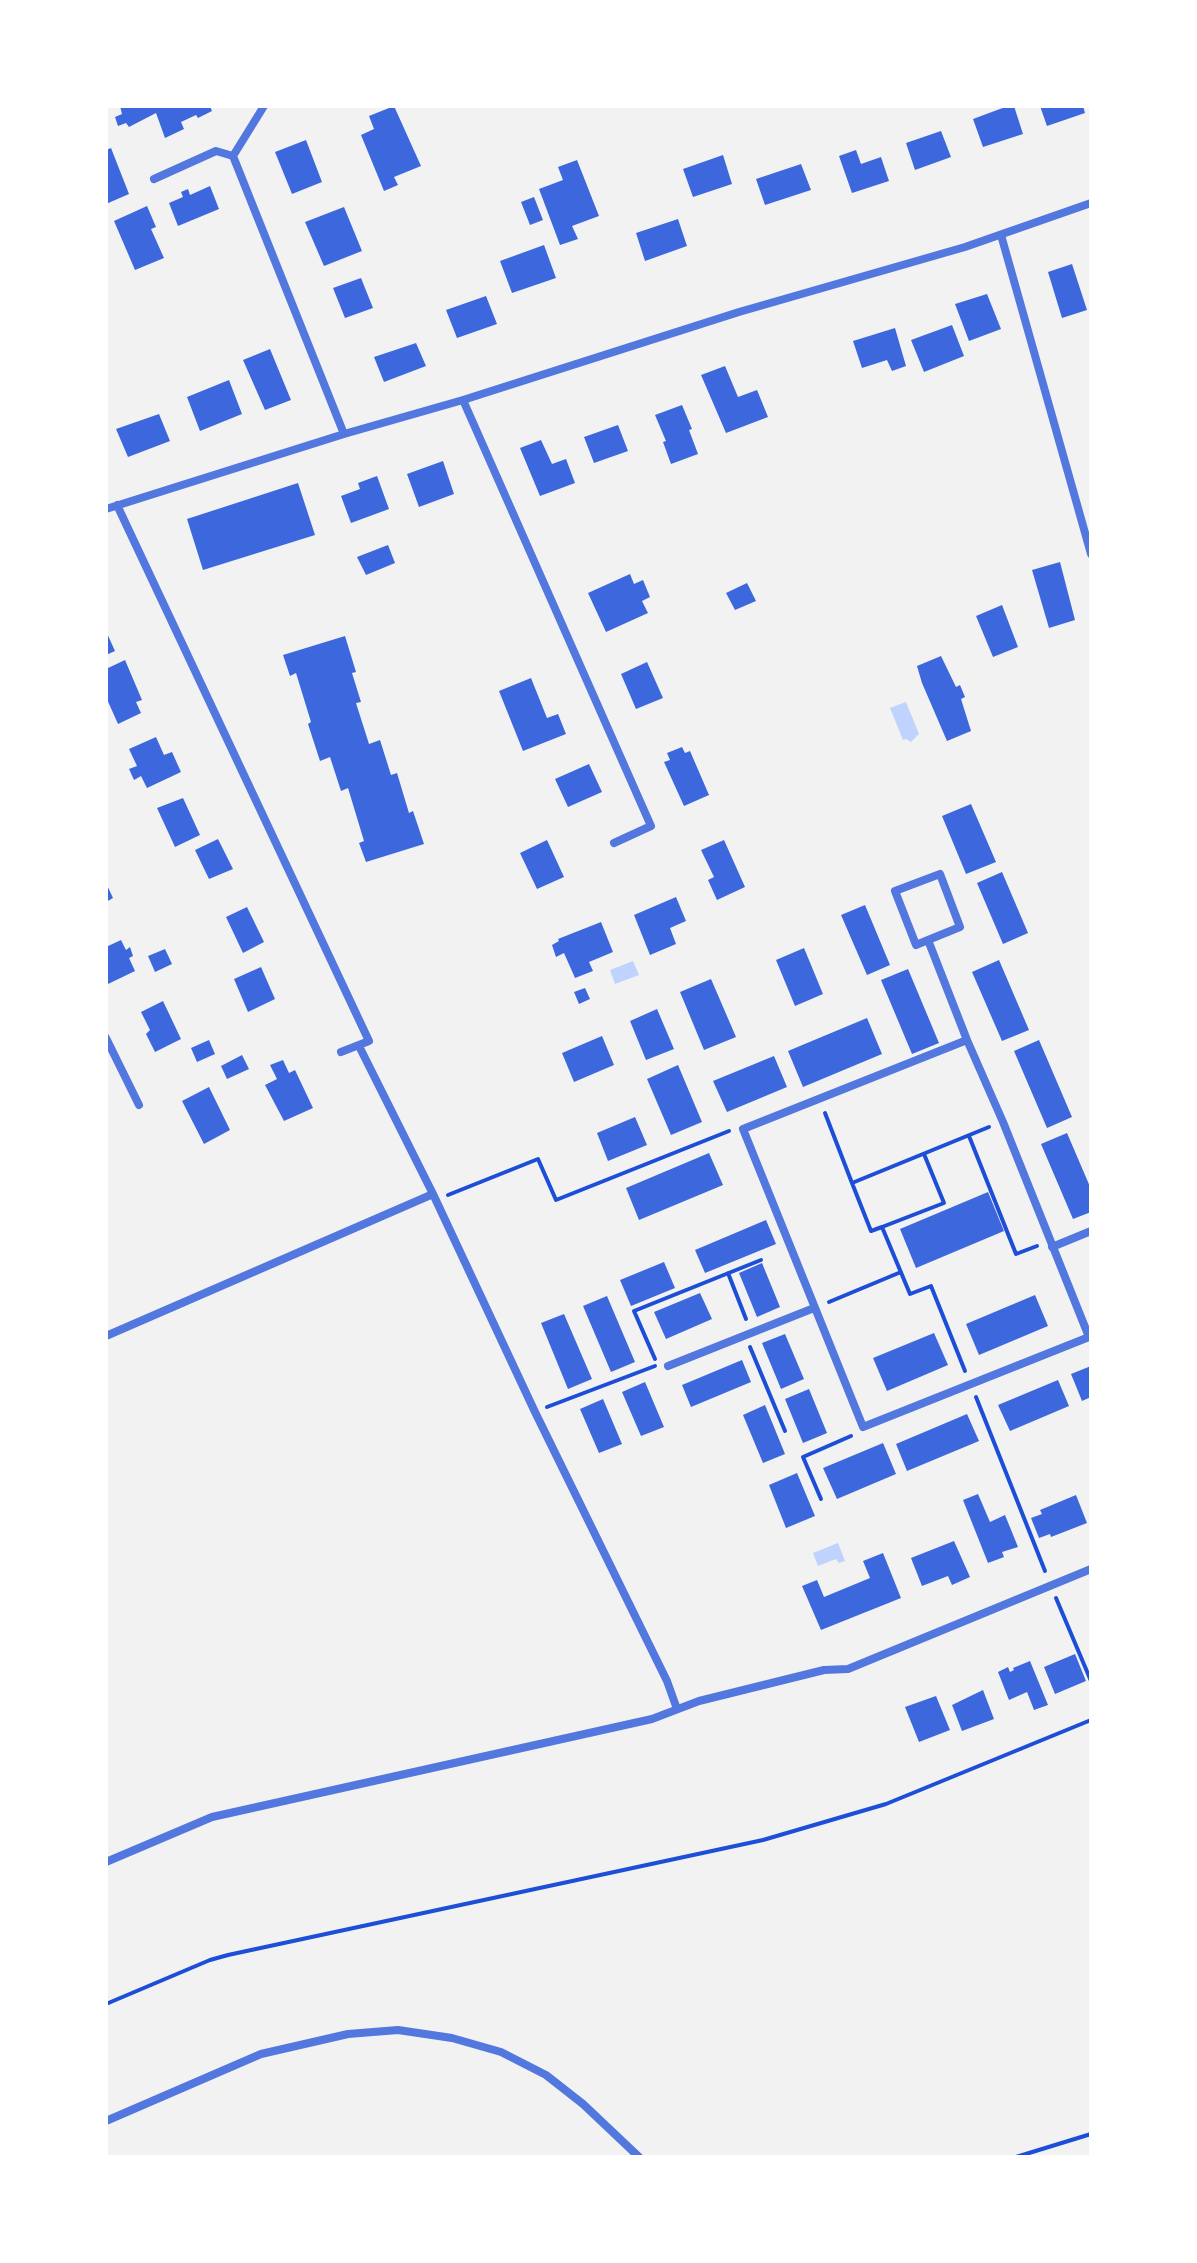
<!DOCTYPE html>
<html>
<head>
<meta charset="utf-8">
<style>
  body { margin:0 }
  #map { position:relative; width:1197px; height:2263px; overflow:hidden; background:#f2f2f2; font-family:"Nunito Sans",sans-serif }
  canvas { display:block }
  .frame { position:absolute; inset:0; border:108px solid #fff; pointer-events:none }
</style>
</head>
<body>
<div id="map">
<canvas width="1197" height="2263"></canvas>
<div class="frame"></div>
</div>
<script>
const ctx = document.querySelector('canvas').getContext('2d');
ctx.lineJoin = 'round';
function fill(path, color) { ctx.fillStyle = color; ctx.fill(path, 'evenodd'); }
const poly = rows => new Path2D(rows.map(r => 'M' + r).join(''));
function strokePath(path, color, width, dash) { ctx.strokeStyle = color; ctx.lineWidth = width; ctx.lineCap = dash ? 'butt' : 'round'; ctx.setLineDash(dash || []); ctx.stroke(path); }
const water = poly([
  [906,702,919,734,911,742,906,739,903,740,890,708],
  [633,961,639,975,615,984,610,970],
  [838,1543,845,1561,839,1563,836,1559,818,1566,813,1553]
]);
const building = poly([
  [120,106,210,106,212,111,198,118,196,115,181,122,184,129,165,138,156,113,129,127,126,123,118,126,115,117,122,114],
  [394,106,421,166,394,177,398,185,384,191,361,135,374,129,369,116],
  [1008,106,1014,106,1023,134,983,147,973,119],
  [1040,106,1083,106,1085,113,1047,126],
  [941,131,951,157,915,170,906,143],
  [306,140,322,182,292,194,275,152],
  [111,148,129,194,106,204,106,150],
  [856,150,861,164,881,157,889,181,852,193,839,156],
  [723,155,732,184,693,197,683,169],
  [577,160,599,216,572,226,578,239,560,245,539,189,563,180,558,167],
  [801,164,811,190,765,205,756,179],
  [210,186,219,209,178,226,169,203,183,197,181,192,188,189,190,195],
  [534,197,543,220,530,225,521,202],
  [147,206,156,227,151,229,164,258,135,270,114,221],
  [344,207,362,251,324,266,305,222],
  [678,219,687,246,645,261,636,233],
  [544,245,556,278,512,293,500,261],
  [1072,264,1087,310,1062,318,1048,272],
  [361,278,373,308,345,318,333,288],
  [987,294,1001,329,969,341,955,304],
  [486,296,497,324,457,338,446,310],
  [952,325,964,356,924,372,911,340],
  [895,328,906,366,892,371,887,360,862,368,853,341],
  [416,343,426,366,384,382,374,357],
  [270,349,291,400,265,410,243,360],
  [725,366,738,397,757,390,768,417,726,433,701,375],
  [229,380,242,414,200,431,187,397],
  [682,405,692,429,689,430,698,454,671,464,663,442,666,441,655,415],
  [159,414,170,441,128,457,116,429],
  [618,425,628,451,594,463,584,437],
  [541,440,552,464,566,459,575,483,540,496,520,448],
  [443,461,454,494,419,507,407,474],
  [377,476,389,509,351,523,341,496,360,489,358,483],
  [298,483,315,535,203,570,187,519],
  [388,545,395,563,366,575,357,557],
  [1060,562,1075,620,1049,628,1032,570],
  [630,574,634,584,643,580,650,597,642,601,648,613,606,632,588,593],
  [747,583,756,601,735,610,726,593],
  [1002,605,1018,647,993,657,976,616],
  [106,631,115,651,106,655],
  [345,636,356,672,352,673,361,702,356,703,369,744,380,740,391,775,397,773,409,813,413,811,424,844,366,862,359,843,364,841,348,788,341,791,330,757,320,761,308,724,311,722,296,673,290,676,283,655],
  [941,656,956,687,960,685,965,697,961,699,971,731,947,741,922,683,917,666],
  [125,660,142,700,136,702,141,713,118,724,106,697,106,669],
  [647,662,663,698,636,709,621,674],
  [531,678,547,718,558,714,566,734,523,751,499,691],
  [156,737,164,755,172,752,181,772,147,788,141,776,134,780,129,769,137,766,129,749],
  [682,747,685,753,690,751,709,795,684,806,664,762,670,760,667,753],
  [589,764,602,792,568,807,555,779],
  [183,798,200,835,175,847,157,808],
  [971,804,996,862,966,874,942,816],
  [218,839,233,869,209,879,195,850],
  [547,840,564,877,537,889,520,853],
  [724,840,745,887,717,900,708,880,714,877,701,850],
  [1002,872,1028,933,1003,944,977,883],
  [106,883,113,898,106,902],
  [676,897,686,921,670,928,676,944,650,955,634,915],
  [865,905,890,965,867,975,841,915],
  [247,907,264,942,243,953,226,917],
  [601,922,613,952,589,962,593,971,575,978,564,953,556,957,552,945,559,941,558,939],
  [121,940,126,950,130,947,133,956,129,958,135,971,108,984,106,947],
  [804,948,823,994,795,1006,776,960],
  [165,949,172,964,155,972,148,956],
  [999,960,1029,1030,1002,1041,972,972],
  [261,967,275,999,248,1012,234,979],
  [908,969,939,1043,912,1054,881,980],
  [711,979,736,1037,704,1050,680,992],
  [585,988,590,999,579,1004,574,992],
  [163,1001,181,1039,155,1052,146,1034,150,1030,141,1012],
  [657,1009,674,1049,646,1060,630,1021],
  [867,1018,882,1054,803,1087,788,1051],
  [602,1036,614,1065,574,1082,562,1053],
  [209,1040,215,1054,197,1062,191,1048],
  [1039,1040,1072,1117,1047,1128,1014,1051],
  [242,1055,249,1069,227,1079,221,1066],
  [774,1056,787,1087,727,1112,713,1081],
  [283,1060,289,1073,295,1070,313,1108,284,1121,265,1085,277,1079,270,1065],
  [678,1065,702,1122,671,1135,647,1079],
  [209,1087,230,1130,204,1144,182,1101],
  [635,1117,647,1145,608,1161,597,1133],
  [1067,1133,1091,1189,1091,1212,1073,1219,1041,1144],
  [709,1153,723,1185,639,1220,626,1188],
  [988,1192,1004,1231,916,1268,900,1229],
  [766,1220,776,1244,705,1273,695,1250],
  [664,1262,675,1288,631,1306,620,1280],
  [762,1263,780,1307,757,1317,739,1273],
  [700,1293,712,1319,666,1339,654,1312],
  [1035,1295,1048,1326,979,1355,966,1324],
  [607,1296,635,1362,611,1372,583,1306],
  [564,1314,592,1379,568,1389,541,1323],
  [934,1333,948,1365,887,1391,873,1358],
  [785,1334,804,1379,781,1389,762,1343],
  [742,1360,751,1382,691,1407,682,1385],
  [1091,1366,1091,1397,1082,1401,1071,1374],
  [1058,1380,1069,1406,1010,1431,998,1405],
  [645,1382,664,1427,641,1436,622,1392],
  [809,1389,827,1433,803,1443,785,1399],
  [603,1399,622,1444,599,1453,580,1409],
  [765,1405,785,1454,763,1463,743,1415],
  [967,1414,979,1441,907,1471,896,1444],
  [883,1443,896,1474,837,1499,823,1468],
  [797,1473,815,1516,786,1528,769,1485],
  [978,1494,990,1522,1005,1515,1018,1547,1002,1552,1004,1557,988,1563,963,1500],
  [1076,1495,1087,1523,1051,1537,1050,1534,1039,1538,1031,1518,1042,1514,1040,1510],
  [954,1541,970,1577,952,1585,948,1576,922,1586,911,1558],
  [883,1553,901,1598,821,1630,802,1586,817,1580,824,1597,870,1578,863,1561],
  [1075,1654,1086,1681,1055,1694,1044,1667],
  [1030,1661,1048,1705,1034,1710,1027,1692,1009,1700,998,1672,1008,1667,1010,1672,1014,1670,1013,1668],
  [983,1690,994,1719,962,1731,952,1705],
  [936,1696,950,1730,919,1742,905,1707]
]);
const path = poly([
  [825,1113,852,1183,989,1127],
  [969,1136,1016,1254,1037,1246],
  [924,1154,944,1203,882,1227,910,1294,931,1286,965,1371],
  [852,1183,871,1231,882,1227],
  [448,1195,538,1159,556,1200,729,1131],
  [728,1273,746,1319],
  [829,1302,901,1272],
  [750,1347,785,1431],
  [655,1359,634,1311,761,1260],
  [976,1397,1045,1571],
  [547,1407,655,1366],
  [821,1499,803,1457,851,1436],
  [1056,1598,1091,1681],
  [106,2004,210,1960,228,1955,763,1840,886,1804,1091,1720],
  [1016,2157,1091,2134]
]);
const minor = poly([
  [264,106,233,156,344,434],
  [154,179,216,151,233,156],
  [1001,235,1091,554],
  [463,400,651,826,614,843],
  [117,505,369,1041,341,1052],
  [106,509,344,434,463,400,739,312,965,247,1091,203],
  [928,940,916,945,895,891,940,874,960,927,928,940,967,1040],
  [106,1038,139,1105],
  [967,1040,1003,1122,1089,1337,863,1427,743,1129,967,1040],
  [359,1046,433,1194,535,1412,667,1681,677,1709],
  [1052,1247,1091,1231],
  [106,1336,433,1194],
  [668,1366,814,1308],
  [106,1862,212,1817,652,1719,699,1701,824,1670,848,1669,1091,1569],
  [106,2121,261,2054,348,2034,398,2030,452,2038,501,2052,546,2075,583,2104,639,2157]
]);
fill(water, '#bfd3fe');
fill(building, '#3d67dc');
strokePath(path, '#1d4ed8', 4);
strokePath(minor, '#5277de', 8);
</script>
</body>
</html>
